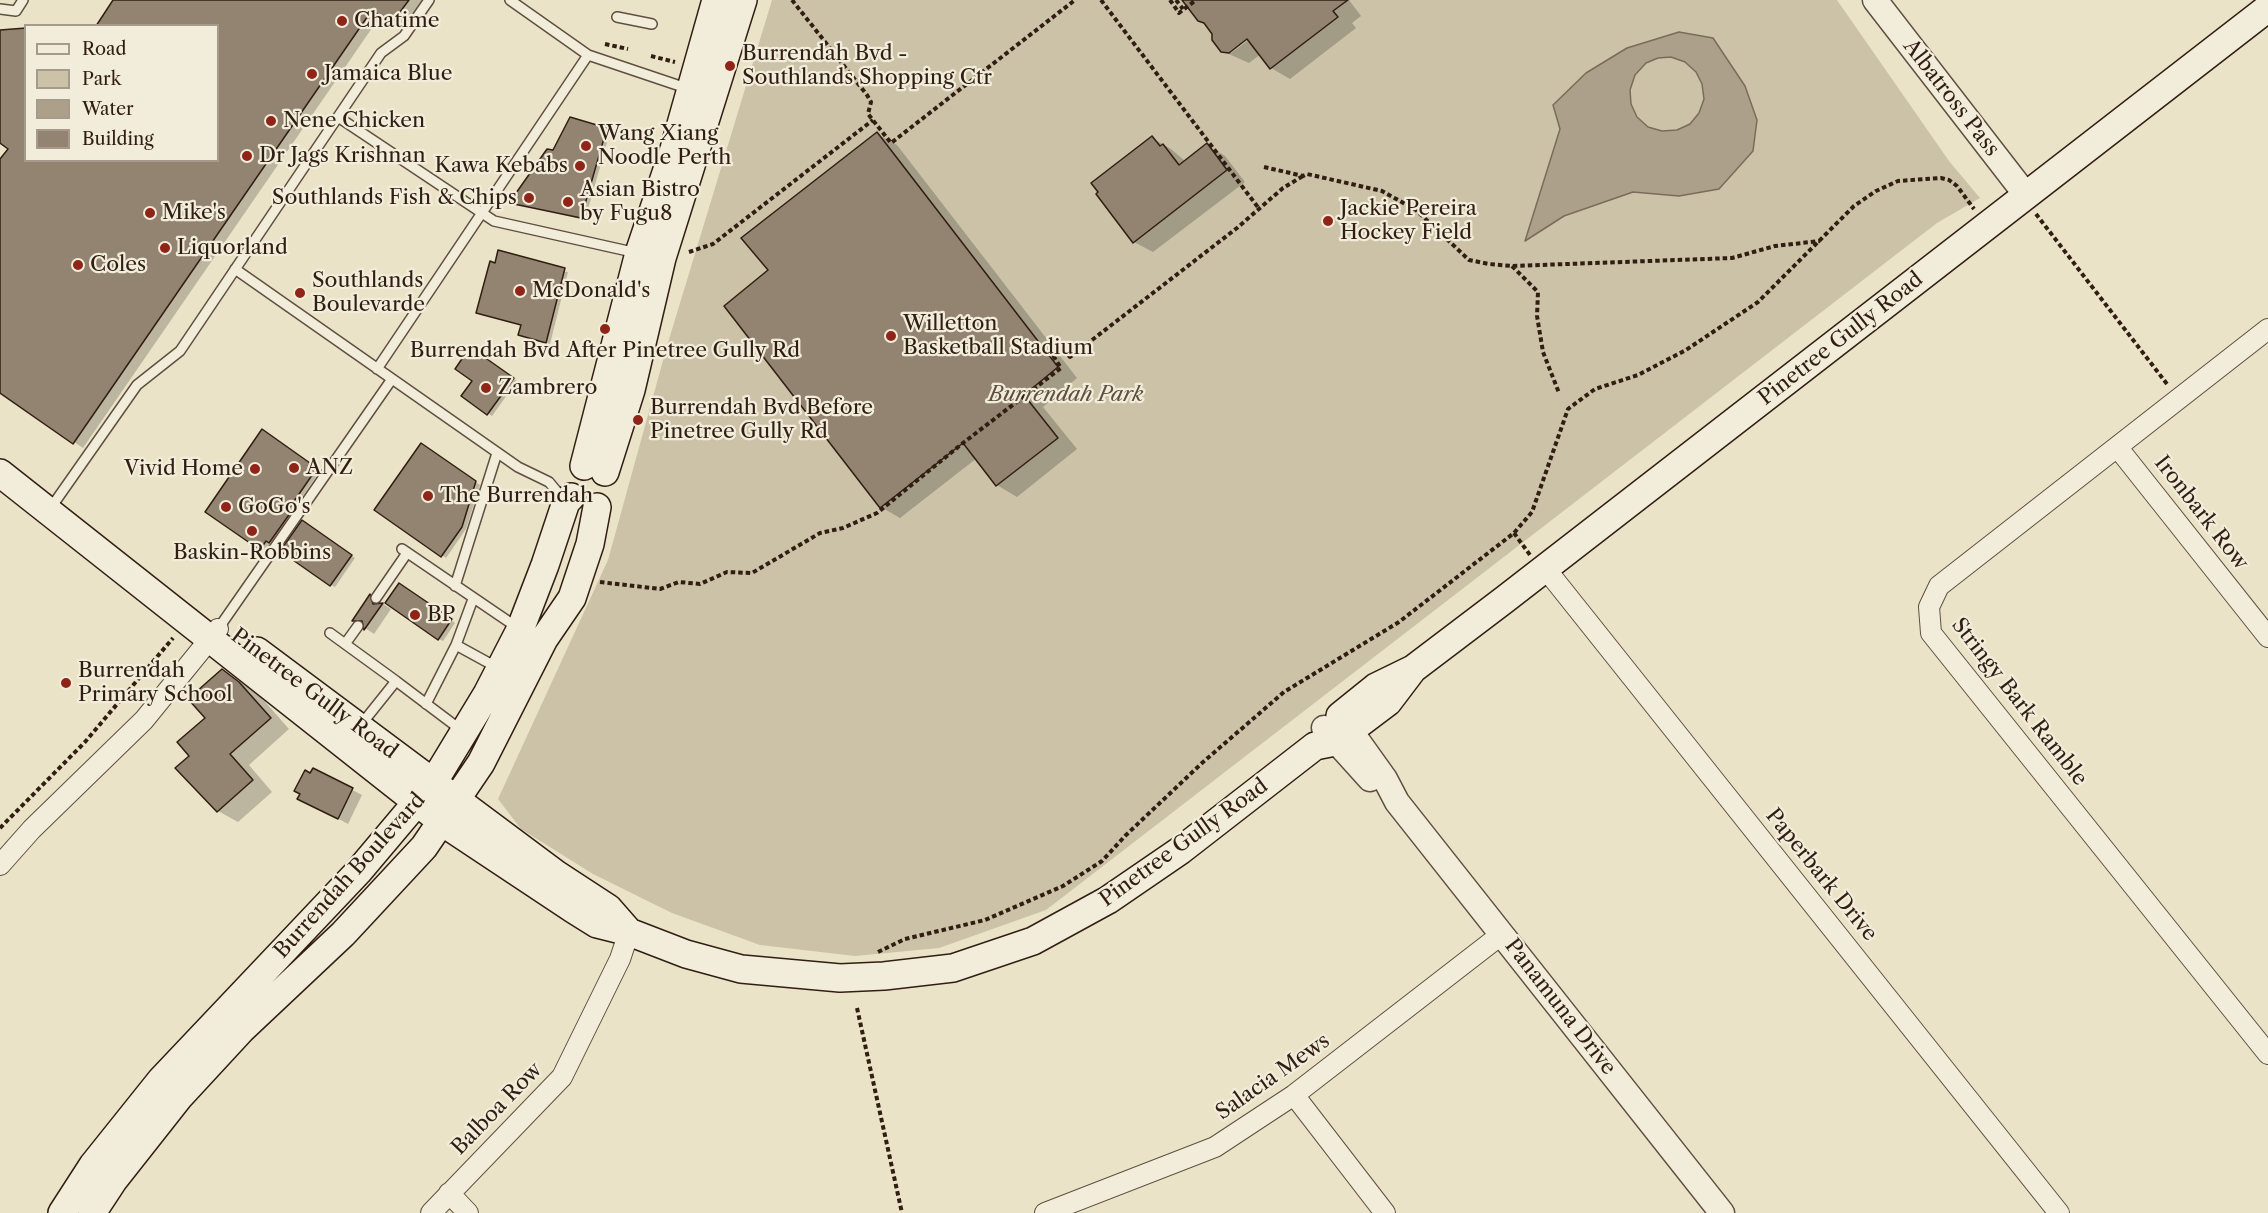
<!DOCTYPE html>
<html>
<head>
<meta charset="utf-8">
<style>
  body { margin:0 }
  #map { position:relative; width:2268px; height:1213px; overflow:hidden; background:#ebe3c7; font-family:"Libre Caslon Text",serif }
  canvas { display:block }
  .legend { position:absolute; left:24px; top:24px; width:195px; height:138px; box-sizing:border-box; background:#f2eddb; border:2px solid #a59a8b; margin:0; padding:8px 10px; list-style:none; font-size:18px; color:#311e13 }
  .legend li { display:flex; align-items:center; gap:12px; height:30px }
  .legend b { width:30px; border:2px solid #a59a8b }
</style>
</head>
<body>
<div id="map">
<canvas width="2268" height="1213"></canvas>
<ul class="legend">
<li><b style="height:8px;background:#f2eddb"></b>Road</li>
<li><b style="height:16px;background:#cbc2a8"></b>Park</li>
<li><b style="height:16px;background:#aca08a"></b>Water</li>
<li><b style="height:16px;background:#928471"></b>Building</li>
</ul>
</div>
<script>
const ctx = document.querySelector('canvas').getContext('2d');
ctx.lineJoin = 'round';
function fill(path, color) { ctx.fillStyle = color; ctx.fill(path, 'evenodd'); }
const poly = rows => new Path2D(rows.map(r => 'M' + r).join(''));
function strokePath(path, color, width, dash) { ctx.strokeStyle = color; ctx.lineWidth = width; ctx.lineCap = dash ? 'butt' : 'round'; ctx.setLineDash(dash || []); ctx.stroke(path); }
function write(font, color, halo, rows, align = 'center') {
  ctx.font = font + ' "Libre Caslon Text",serif'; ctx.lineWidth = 4.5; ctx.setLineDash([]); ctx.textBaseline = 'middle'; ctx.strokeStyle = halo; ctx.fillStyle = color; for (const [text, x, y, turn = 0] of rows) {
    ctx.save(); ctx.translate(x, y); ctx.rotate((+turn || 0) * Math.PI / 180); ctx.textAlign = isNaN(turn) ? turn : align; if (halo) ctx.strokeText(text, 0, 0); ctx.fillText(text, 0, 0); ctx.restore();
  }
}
const green = poly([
  [772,0,1837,0,1949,161,1980,198,1937,223,1046,910,939,948,855,956,760,945,672,913,593,874,521,829,498,799,608,560,667,346]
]);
const water = poly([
  [1679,32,1713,38,1745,86,1757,120,1753,151,1719,189,1679,196,1633,192,1564,216,1525,241,1560,129,1553,105,1586,73,1627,48,1679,32],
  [1671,57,1685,62,1696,72,1702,84,1704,99,1699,113,1690,124,1677,130,1662,131,1648,127,1637,117,1631,104,1630,90,1635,75,1646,63,1658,58,1671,57]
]);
const shadow = poly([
  [115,0,423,0,402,28,381,15,83,448,0,392,0,162,10,148,0,141,0,32,26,160,218,160,218,26],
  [1191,0,1349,0,1361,16,1352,23,1356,28,1290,79,1271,68,1261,54,1249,63,1222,51,1214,33],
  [1252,33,1254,36,1231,53,1231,49],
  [606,129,610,132,585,220,512,203,553,152],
  [877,134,897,145,1077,378,1043,407,1077,449,1017,497,997,485,977,458,900,518,881,507,770,270],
  [1152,138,1171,149,1185,161,1207,145,1225,156,1245,182,1153,252,1134,242],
  [496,264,568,272,550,344,520,335,522,325,478,313],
  [475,351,517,381,492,416,463,396,474,380],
  [266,434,320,471,291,513,294,515,274,544,271,542,265,551,261,549],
  [426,447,480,485,466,529,446,558,442,555],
  [307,524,355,558,335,587,331,585],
  [404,587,455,623,443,641,439,639],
  [371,596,391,609,374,634,355,621],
  [223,670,259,695,289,729,249,765,272,792,238,822,218,811,177,768,191,756],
  [314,770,362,795,348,824,309,803]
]);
const building = poly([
  [113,0,409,0,391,24,372,10,73,444,0,393,0,159,8,149,0,143,0,30,26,28,26,160,218,160,218,26,96,26,113,0],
  [1182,0,1348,0,1333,11,1338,17,1270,69,1247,39,1229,53,1221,52,1212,40,1212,34,1204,23,1198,21,1182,0],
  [570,117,607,128,581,218,509,203,547,149,553,150,570,117],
  [877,132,1058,367,1024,395,1058,438,996,486,963,443,880,508,724,306,768,270,741,238,877,132],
  [1152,136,1160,146,1163,144,1179,165,1207,143,1227,170,1133,243,1096,194,1098,192,1091,183,1152,136],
  [498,250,565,268,546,343,518,335,521,325,476,313,490,261,495,263,498,250],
  [470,347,514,378,487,415,461,396,472,381,455,369,470,347],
  [262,429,317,468,288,510,291,512,269,543,266,541,260,550,205,512,262,429],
  [421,443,476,481,462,527,441,557,374,510,421,443],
  [302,520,352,555,330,586,280,551,302,520],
  [399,583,452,619,438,640,385,603,399,583],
  [370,594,373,604,383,603,364,630,362,621,352,621,370,594],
  [222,669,239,682,271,718,230,754,253,780,217,812,175,768,189,756,177,742,205,718,188,699,222,669],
  [313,768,353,788,338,819,297,799,300,794,294,791,305,770,310,773,313,768]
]);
const path = poly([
  [792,0,867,95,871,102,868,114,891,143,1075,0],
  [1101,0,1260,210],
  [1170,0,1179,13,1196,0],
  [1176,0,1183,9],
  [605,44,628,49],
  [651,56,675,62],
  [1264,167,1303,176,1307,174,1382,191,1416,210,1469,260,1489,264,1512,266,1732,258,1775,246,1820,241],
  [2036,214,2167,384],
  [689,252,713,244,873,120],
  [1512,266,1538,292,1537,316,1543,352,1559,393],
  [1514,533,1530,555],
  [600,582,660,589,679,582,700,584,727,572,752,573,820,533,843,528,877,513,963,443,1061,368,1054,357,1064,350,1070,357,1237,228,1283,188,1303,176],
  [0,828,85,742,173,638],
  [878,952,905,939,985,920,1063,886,1102,861,1125,836,1202,763,1284,692,1399,622,1514,533,1532,512,1568,409,1595,389,1638,375,1686,350,1758,302,1854,206,1876,191,1898,181,1941,178,1949,180,1957,186,1974,209],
  [857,1008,902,1213]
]);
const service = poly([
  [510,0,588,55,689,89],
  [0,9,16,11,23,0],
  [617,17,652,24],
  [338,117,494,221,637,253],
  [235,269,518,467,549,482,564,500],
  [377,369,588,55],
  [50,509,137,385,180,351,381,53,404,36,429,0],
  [402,549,518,628],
  [455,586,497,453],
  [376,598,407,553],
  [218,629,392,379],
  [330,633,396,681,360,726],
  [345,644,358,626],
  [456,645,498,668],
  [396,681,461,730],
  [426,704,456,645,473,599]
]);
const minor = poly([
  [2268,329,1939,586,1929,607,1931,633,2268,1054],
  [2118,448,2268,637],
  [1545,568,2059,1213],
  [0,865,32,829,144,720,218,629],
  [1294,1095,1385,1213],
  [449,1193,468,1213],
  [431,1213,562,1077,620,959,629,932],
  [1045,1213,1215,1147,1294,1095,1502,934]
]);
const tertiary = poly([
  [1875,0,2026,195],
  [1340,716,1385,779,1397,802,1722,1213],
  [1324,728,1370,779]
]);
const secondary = poly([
  [584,466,639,253,674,149,716,0],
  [605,472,631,390,662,258,743,0],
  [0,473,442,822,573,909,597,924,629,932,686,954,741,969,840,978,884,976,953,968,1033,941,1108,900,1181,850,1315,746,1335,742,1388,702,1413,669],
  [257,651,556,874,608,908,629,932],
  [1340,716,1376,687,1413,669,1504,600,2268,8],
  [62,1213,93,1165,161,1080,358,872,433,783,487,694,520,630,545,565,566,502,571,497],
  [92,1213,113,1181,180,1096,241,1030,343,934,424,847,481,763,544,639,572,598,590,544,597,507]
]);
const markers = [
  [342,21,6,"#8f2418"],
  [730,66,6,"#8f2418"],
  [312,74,6,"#8f2418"],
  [271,121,6,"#8f2418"],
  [586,146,6,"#8f2418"],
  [247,156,6,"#8f2418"],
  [580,166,6,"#8f2418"],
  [529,198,6,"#8f2418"],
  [568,202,6,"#8f2418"],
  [150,213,6,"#8f2418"],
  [1328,221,6,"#8f2418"],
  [165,248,6,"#8f2418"],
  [78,265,6,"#8f2418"],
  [520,291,6,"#8f2418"],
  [300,293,6,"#8f2418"],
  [605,329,6,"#8f2418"],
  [891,336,6,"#8f2418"],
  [486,388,6,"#8f2418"],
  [638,420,6,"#8f2418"],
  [294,468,6,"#8f2418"],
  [255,469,6,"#8f2418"],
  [428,496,6,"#8f2418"],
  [226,507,6,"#8f2418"],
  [252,531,6,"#8f2418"],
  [415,615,6,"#8f2418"],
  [66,683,6,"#8f2418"]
];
const poiNames = [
  ["Chatime",354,21],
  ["Burrendah Bvd -",742,54],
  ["Southlands Shopping Ctr",742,78],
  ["Jamaica Blue",324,74],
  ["Nene Chicken",283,121],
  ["Wang Xiang",598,134],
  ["Noodle Perth",598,158],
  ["Dr Jags Krishnan",259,156],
  ["Kawa Kebabs",568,166,"right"],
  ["Asian Bistro",580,190],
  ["by Fugu8",580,214],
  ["Southlands Fish & Chips",517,198,"right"],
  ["Jackie Pereira",1340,209],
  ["Hockey Field",1340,233],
  ["Mike's",162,213],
  ["Liquorland",177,248],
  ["Coles",90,265],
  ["Southlands",312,281],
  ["Boulevarde",312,305],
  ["McDonald's",532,291],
  ["Willetton",903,324],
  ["Basketball Stadium",903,348],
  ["Burrendah Bvd After Pinetree Gully Rd",605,351,"center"],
  ["Zambrero",498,388],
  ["Burrendah Bvd Before",650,408],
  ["Pinetree Gully Rd",650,432],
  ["ANZ",306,468],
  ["Vivid Home",243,469,"right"],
  ["The Burrendah",440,496],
  ["GoGo's",238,507],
  ["Baskin-Robbins",252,553,"center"],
  ["BP",427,615],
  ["Burrendah",78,671],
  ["Primary School",78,695]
];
const streetNames = [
  ["Albatross Pass",1951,98,52],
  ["Pinetree Gully Road",1841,339,-38],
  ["Ironbark Row",2201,513,52],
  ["Pinetree Gully Road",314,694,37],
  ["Stringy Bark Ramble",2019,702,52],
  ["Pinetree Gully Road",1184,843,-36],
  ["Paperbark Drive",1821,875,51],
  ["Burrendah Boulevard",350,876,-48],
  ["Panamuna Drive",1560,1007,52],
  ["Salacia Mews",1273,1077,-35],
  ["Balboa Row",497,1109,-46]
];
const parkNames = [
  ["Burrendah Park",1066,395]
];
fill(green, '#cbc2a8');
fill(water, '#aca08a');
strokePath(water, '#7b6c5a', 1.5);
fill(shadow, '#0003');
fill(building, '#928471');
strokePath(building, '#311e13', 1.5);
strokePath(service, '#604f40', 12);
strokePath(minor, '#604f40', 22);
strokePath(tertiary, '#604f40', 27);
strokePath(secondary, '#311e13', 30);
strokePath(path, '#311e13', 4, [4.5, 3]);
strokePath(service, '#f2eddb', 9);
strokePath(minor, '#f2eddb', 20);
strokePath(tertiary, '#f2eddb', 24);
strokePath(secondary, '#f2eddb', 27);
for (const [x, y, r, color] of markers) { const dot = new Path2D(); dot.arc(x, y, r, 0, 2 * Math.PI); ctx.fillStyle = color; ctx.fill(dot); strokePath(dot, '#f2eddb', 2); }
write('21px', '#311e13', '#f2eddb', poiNames, 'left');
write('21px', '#311e13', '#f2eddb', streetNames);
write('italic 21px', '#5f4f40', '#f2eddb', parkNames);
</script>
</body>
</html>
